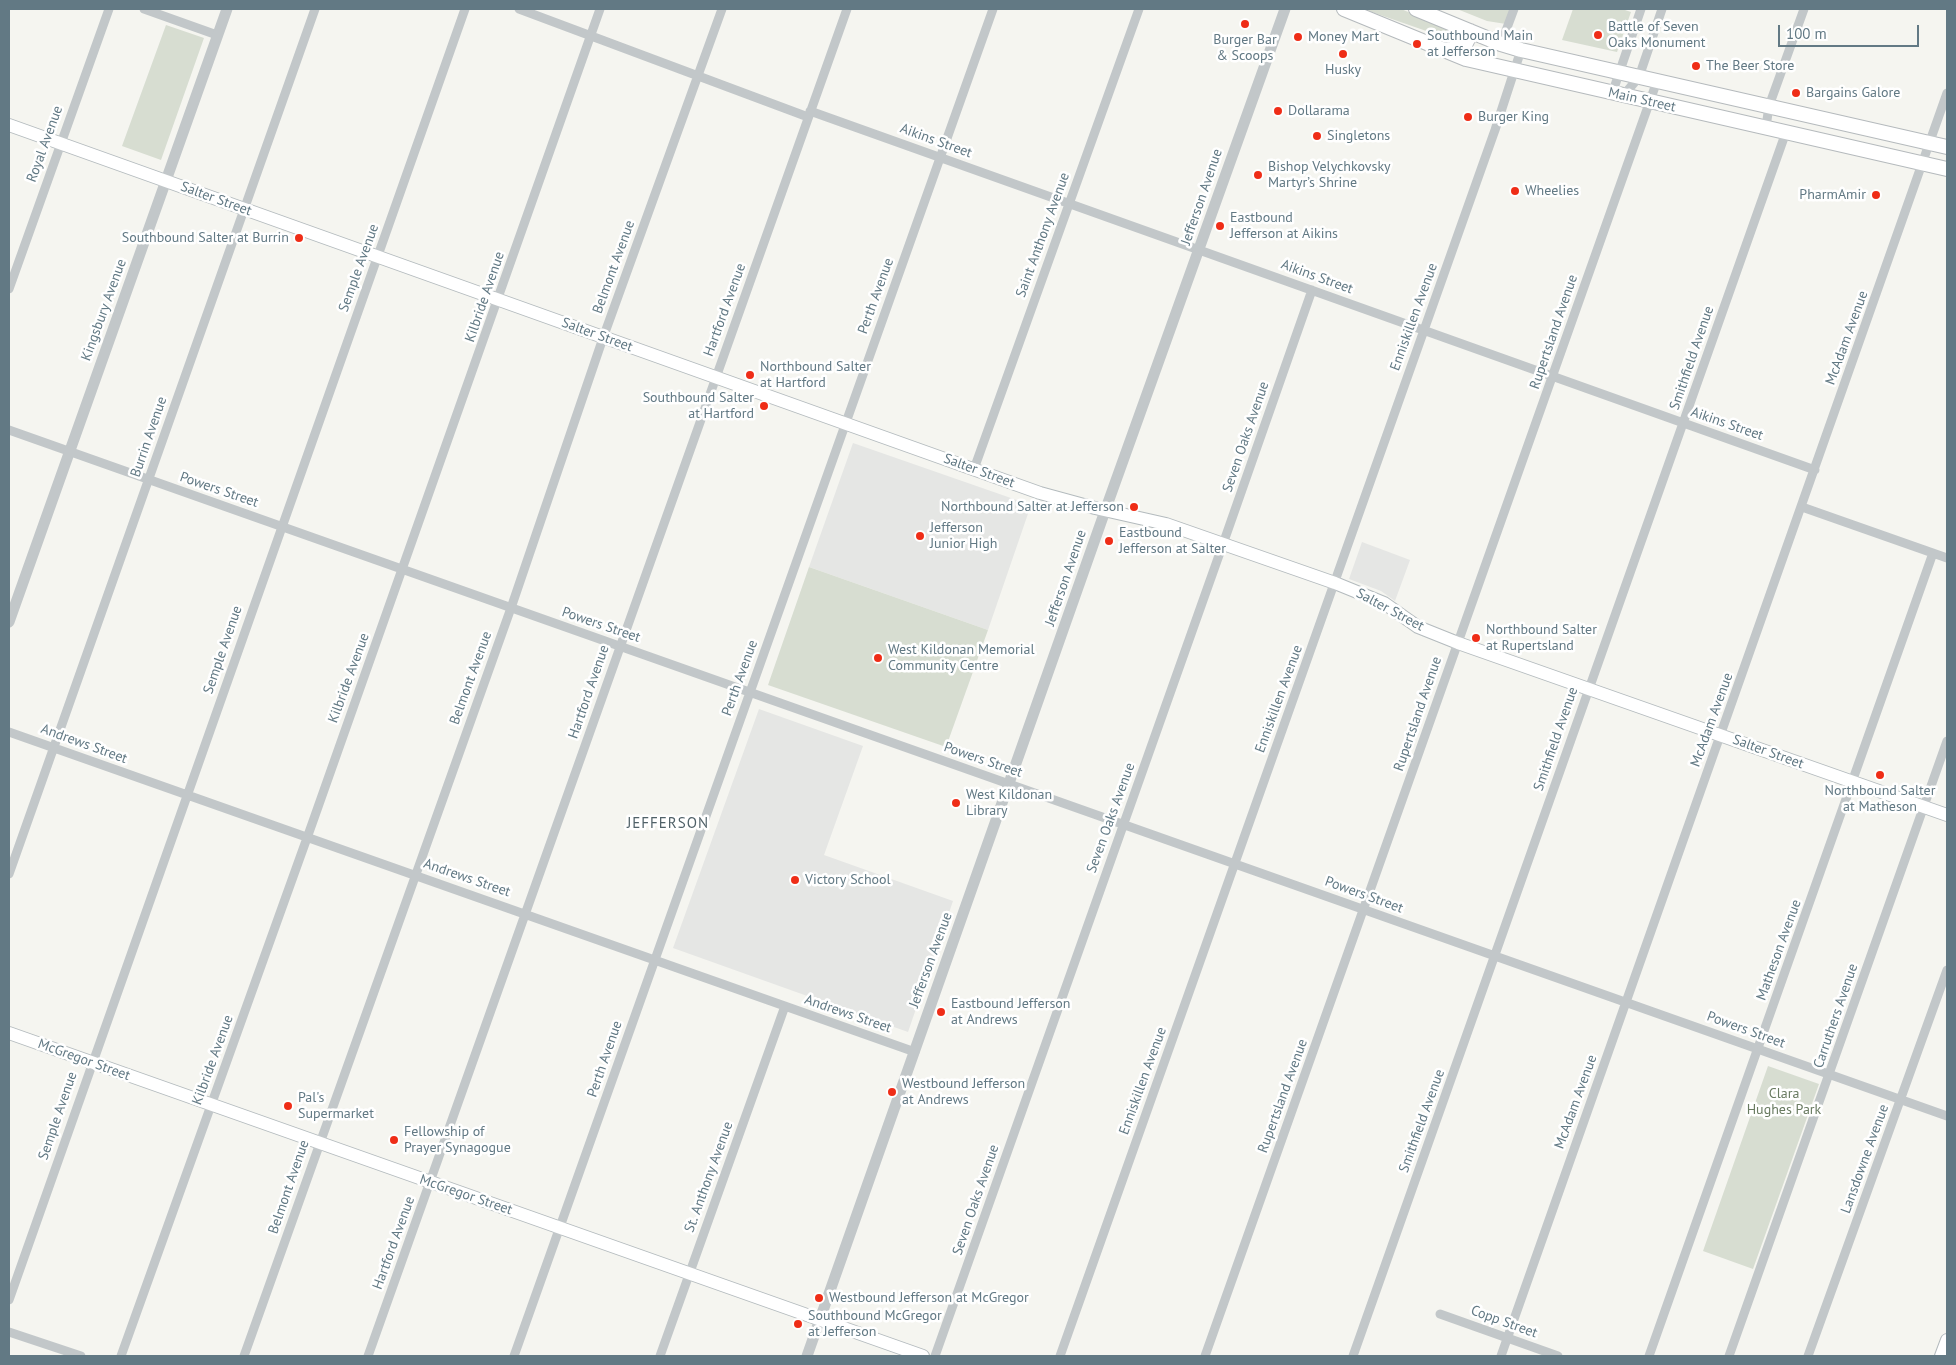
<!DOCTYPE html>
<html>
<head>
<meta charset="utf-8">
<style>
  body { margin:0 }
  #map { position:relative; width:1956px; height:1365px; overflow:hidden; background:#f5f5f0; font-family:"PT Sans",sans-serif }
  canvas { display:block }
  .frame { position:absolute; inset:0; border:10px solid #627984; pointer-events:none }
  .scale { position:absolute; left:1778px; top:25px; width:141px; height:22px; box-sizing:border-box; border:2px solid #627984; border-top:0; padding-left:6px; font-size:15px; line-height:18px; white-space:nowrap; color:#627984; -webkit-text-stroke:4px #fff; paint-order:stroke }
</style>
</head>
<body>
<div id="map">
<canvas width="1956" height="1365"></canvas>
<div class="frame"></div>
<div class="scale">100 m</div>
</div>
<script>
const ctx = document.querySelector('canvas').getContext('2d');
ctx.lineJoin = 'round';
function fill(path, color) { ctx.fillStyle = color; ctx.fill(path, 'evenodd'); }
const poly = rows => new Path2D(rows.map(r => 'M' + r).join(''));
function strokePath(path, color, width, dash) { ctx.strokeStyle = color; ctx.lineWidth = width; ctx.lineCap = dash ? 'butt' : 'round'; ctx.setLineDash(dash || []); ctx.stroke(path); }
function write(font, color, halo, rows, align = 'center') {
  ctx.font = font + ' "PT Sans",sans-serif'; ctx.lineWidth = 5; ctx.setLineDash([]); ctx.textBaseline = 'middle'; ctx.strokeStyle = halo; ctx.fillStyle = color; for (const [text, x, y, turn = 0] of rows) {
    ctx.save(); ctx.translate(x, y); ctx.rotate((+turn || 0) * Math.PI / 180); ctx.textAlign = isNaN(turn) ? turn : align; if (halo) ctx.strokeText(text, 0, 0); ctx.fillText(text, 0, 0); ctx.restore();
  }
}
const built = poly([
  [853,443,1031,505,988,630,809,567],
  [1362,542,1410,560,1395,601,1381,591,1349,579],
  [759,709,863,746,824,855,953,901,908,1032,673,948]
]);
const green = poly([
  [1363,9,1401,9,1466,36,1458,42],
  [1457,9,1512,9,1506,24,1487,21],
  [1573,9,1622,9,1631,12,1617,52,1562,40],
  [166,25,204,38,161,160,122,146],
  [809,567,988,630,946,747,768,685],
  [1768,1066,1819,1084,1753,1269,1703,1251]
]);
const minor = poly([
  [144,9,217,35],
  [519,9,808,117],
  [1501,44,1514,9],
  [1612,94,1641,9],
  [1623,96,1639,77,1662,9],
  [810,111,1815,470],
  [1766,127,1769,106,1804,9],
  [9,289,109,9],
  [9,430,1947,1116],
  [974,469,1139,9],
  [1802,507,1947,558],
  [9,732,915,1052],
  [9,874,315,9],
  [9,1300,465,9],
  [1440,1314,1558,1356],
  [9,1332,81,1356],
  [121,1356,312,824,600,9],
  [244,1356,511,608,603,338,722,9],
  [368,1356,847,9],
  [514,1356,993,9],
  [660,1356,785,1006],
  [935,1356,1223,544,1312,290],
  [1060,1356,1495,130,1521,50],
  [1205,1356,1657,81],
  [1353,1356,1786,132],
  [1501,1356,1947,93],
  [1649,1356,1933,553],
  [1729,1356,1947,741],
  [1808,1356,1947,970]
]);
const tertiary = poly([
  [9,622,227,9],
  [807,1356,1105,511,1285,9]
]);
const secondary = poly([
  [9,125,1040,493,1095,508,1166,524,1335,583,1384,603,1418,627,1458,643,1947,815],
  [9,1033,923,1356],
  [1941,1356,1947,1340]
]);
const primary = poly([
  [1344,9,1466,59,1947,169],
  [1416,9,1501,44,1521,50,1947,147],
  [1443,50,1452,49,1466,43,1470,35,1470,31]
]);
const markers = [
  [1245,24,5,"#ef2d17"],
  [1598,35,5,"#ef2d17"],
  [1298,37,5,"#ef2d17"],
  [1417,44,5,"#ef2d17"],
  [1343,54,5,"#ef2d17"],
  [1696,66,5,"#ef2d17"],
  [1796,93,5,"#ef2d17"],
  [1278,111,5,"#ef2d17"],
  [1468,117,5,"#ef2d17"],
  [1317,136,5,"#ef2d17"],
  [1258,175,5,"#ef2d17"],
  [1515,191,5,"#ef2d17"],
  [1876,195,5,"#ef2d17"],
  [1220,226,5,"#ef2d17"],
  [299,238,5,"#ef2d17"],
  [750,375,5,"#ef2d17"],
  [764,406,5,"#ef2d17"],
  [1134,507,5,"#ef2d17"],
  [920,536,5,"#ef2d17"],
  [1109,541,5,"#ef2d17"],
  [1476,638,5,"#ef2d17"],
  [878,658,5,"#ef2d17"],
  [1880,775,5,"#ef2d17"],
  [956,803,5,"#ef2d17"],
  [795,880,5,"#ef2d17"],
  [941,1012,5,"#ef2d17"],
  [892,1092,5,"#ef2d17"],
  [288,1106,5,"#ef2d17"],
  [394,1140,5,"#ef2d17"],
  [819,1298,5,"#ef2d17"],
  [798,1324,5,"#ef2d17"]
];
const poiNames = [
  ["Battle of Seven",1608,27],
  ["Oaks Monument",1608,43],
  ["Southbound Main",1427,36],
  ["at Jefferson",1427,52],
  ["Money Mart",1308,37],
  ["Burger Bar",1245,40,"center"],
  ["& Scoops",1245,56,"center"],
  ["The Beer Store",1706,66],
  ["Husky",1343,70,"center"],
  ["Bargains Galore",1806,93],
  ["Dollarama",1288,111],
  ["Burger King",1478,117],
  ["Singletons",1327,136],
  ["Bishop Velychkovsky",1268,167],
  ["Martyr’s Shrine",1268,183],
  ["Wheelies",1525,191],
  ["PharmAmir",1866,195,"right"],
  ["Eastbound",1230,218],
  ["Jefferson at Aikins",1230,234],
  ["Southbound Salter at Burrin",289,238,"right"],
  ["Northbound Salter",760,367],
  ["at Hartford",760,383],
  ["Southbound Salter",754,398,"right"],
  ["at Hartford",754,414,"right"],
  ["Northbound Salter at Jefferson",1124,507,"right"],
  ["Jefferson",930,528],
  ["Junior High",930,544],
  ["Eastbound",1119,533],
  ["Jefferson at Salter",1119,549],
  ["Northbound Salter",1486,630],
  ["at Rupertsland",1486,646],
  ["West Kildonan Memorial",888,650],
  ["Community Centre",888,666],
  ["Northbound Salter",1880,791,"center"],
  ["at Matheson",1880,807,"center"],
  ["West Kildonan",966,795],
  ["Library",966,811],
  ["Victory School",805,880],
  ["Eastbound Jefferson",951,1004],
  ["at Andrews",951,1020],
  ["Westbound Jefferson",902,1084],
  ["at Andrews",902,1100],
  ["Pal's",298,1098],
  ["Supermarket",298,1114],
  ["Fellowship of",404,1132],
  ["Prayer Synagogue",404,1148],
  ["Westbound Jefferson at McGregor",829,1298],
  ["Southbound McGregor",808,1316],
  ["at Jefferson",808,1332]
];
const streetNames = [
  ["Main Street",1642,100,13],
  ["Aikins Street",936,141,20],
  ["Royal Avenue",45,144,-70],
  ["Jefferson Avenue",1202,197,-71],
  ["Salter Street",216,199,20],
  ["Saint Anthony Avenue",1043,235,-70],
  ["Belmont Avenue",614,267,-70],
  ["Semple Avenue",359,268,-70],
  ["Aikins Street",1317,277,20],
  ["Perth Avenue",876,296,-70],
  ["Kilbride Avenue",485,297,-71],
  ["Kingsbury Avenue",104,310,-70],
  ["Hartford Avenue",725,310,-70],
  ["Enniskillen Avenue",1414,317,-70],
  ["Rupertsland Avenue",1554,332,-71],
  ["Salter Street",597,335,20],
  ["McAdam Avenue",1847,338,-70],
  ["Smithfield Avenue",1692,358,-71],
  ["Aikins Street",1727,424,19],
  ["Burrin Avenue",149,437,-71],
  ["Seven Oaks Avenue",1246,437,-71],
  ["Salter Street",979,471,20],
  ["Powers Street",219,490,19],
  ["Jefferson Avenue",1066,578,-71],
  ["Salter Street",1390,610,28],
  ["Powers Street",601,625,19],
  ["Semple Avenue",223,650,-71],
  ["Kilbride Avenue",349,678,-70],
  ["Belmont Avenue",471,678,-70],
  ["Perth Avenue",740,678,-70],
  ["Hartford Avenue",589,692,-71],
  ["Enniskillen Avenue",1279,699,-70],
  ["Rupertsland Avenue",1418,714,-71],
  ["McAdam Avenue",1712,720,-70],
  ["Smithfield Avenue",1556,739,-71],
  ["Andrews Street",84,744,20],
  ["Salter Street",1768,752,20],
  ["Powers Street",983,760,19],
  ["Seven Oaks Avenue",1111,818,-70],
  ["Andrews Street",467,878,19],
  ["Powers Street",1364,895,20],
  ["Matheson Avenue",1779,950,-70],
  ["Jefferson Avenue",931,960,-70],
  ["Andrews Street",848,1014,19],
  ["Carruthers Avenue",1836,1016,-71],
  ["Powers Street",1746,1030,20],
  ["Perth Avenue",605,1059,-71],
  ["McGregor Street",84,1060,20],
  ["Kilbride Avenue",213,1060,-70],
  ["Enniskillen Avenue",1143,1081,-70],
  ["Rupertsland Avenue",1283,1096,-70],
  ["McAdam Avenue",1576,1102,-70],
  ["Semple Avenue",58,1116,-71],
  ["Smithfield Avenue",1422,1121,-70],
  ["Lansdowne Avenue",1865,1159,-70],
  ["St. Anthony Avenue",709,1177,-70],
  ["Belmont Avenue",289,1187,-71],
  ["McGregor Street",466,1195,19],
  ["Seven Oaks Avenue",976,1200,-71],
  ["Hartford Avenue",394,1243,-70],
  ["Copp Street",1504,1322,20]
];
const parkNames = [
  ["Clara",1784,1094],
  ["Hughes Park",1784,1110]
];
const neighbourhoodNames = [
  ["JEFFERSON",668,824]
];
fill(built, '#e5e6e4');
fill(green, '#d7ddd1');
strokePath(secondary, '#b4bbbe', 14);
strokePath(primary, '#b5babd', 16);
strokePath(minor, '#c2c7c9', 9);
strokePath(tertiary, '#c2c7c9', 11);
strokePath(secondary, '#fff', 12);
strokePath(primary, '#fff', 14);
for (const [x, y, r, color] of markers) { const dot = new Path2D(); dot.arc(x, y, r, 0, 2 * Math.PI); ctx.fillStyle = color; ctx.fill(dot); strokePath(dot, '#fff', 2); }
write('14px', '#627984', '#fff', poiNames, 'left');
write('14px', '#627984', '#fff', streetNames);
write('14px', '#697b61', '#fff', parkNames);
ctx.letterSpacing = '1px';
write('15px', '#506168', '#fff', neighbourhoodNames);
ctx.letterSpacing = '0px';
</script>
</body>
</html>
